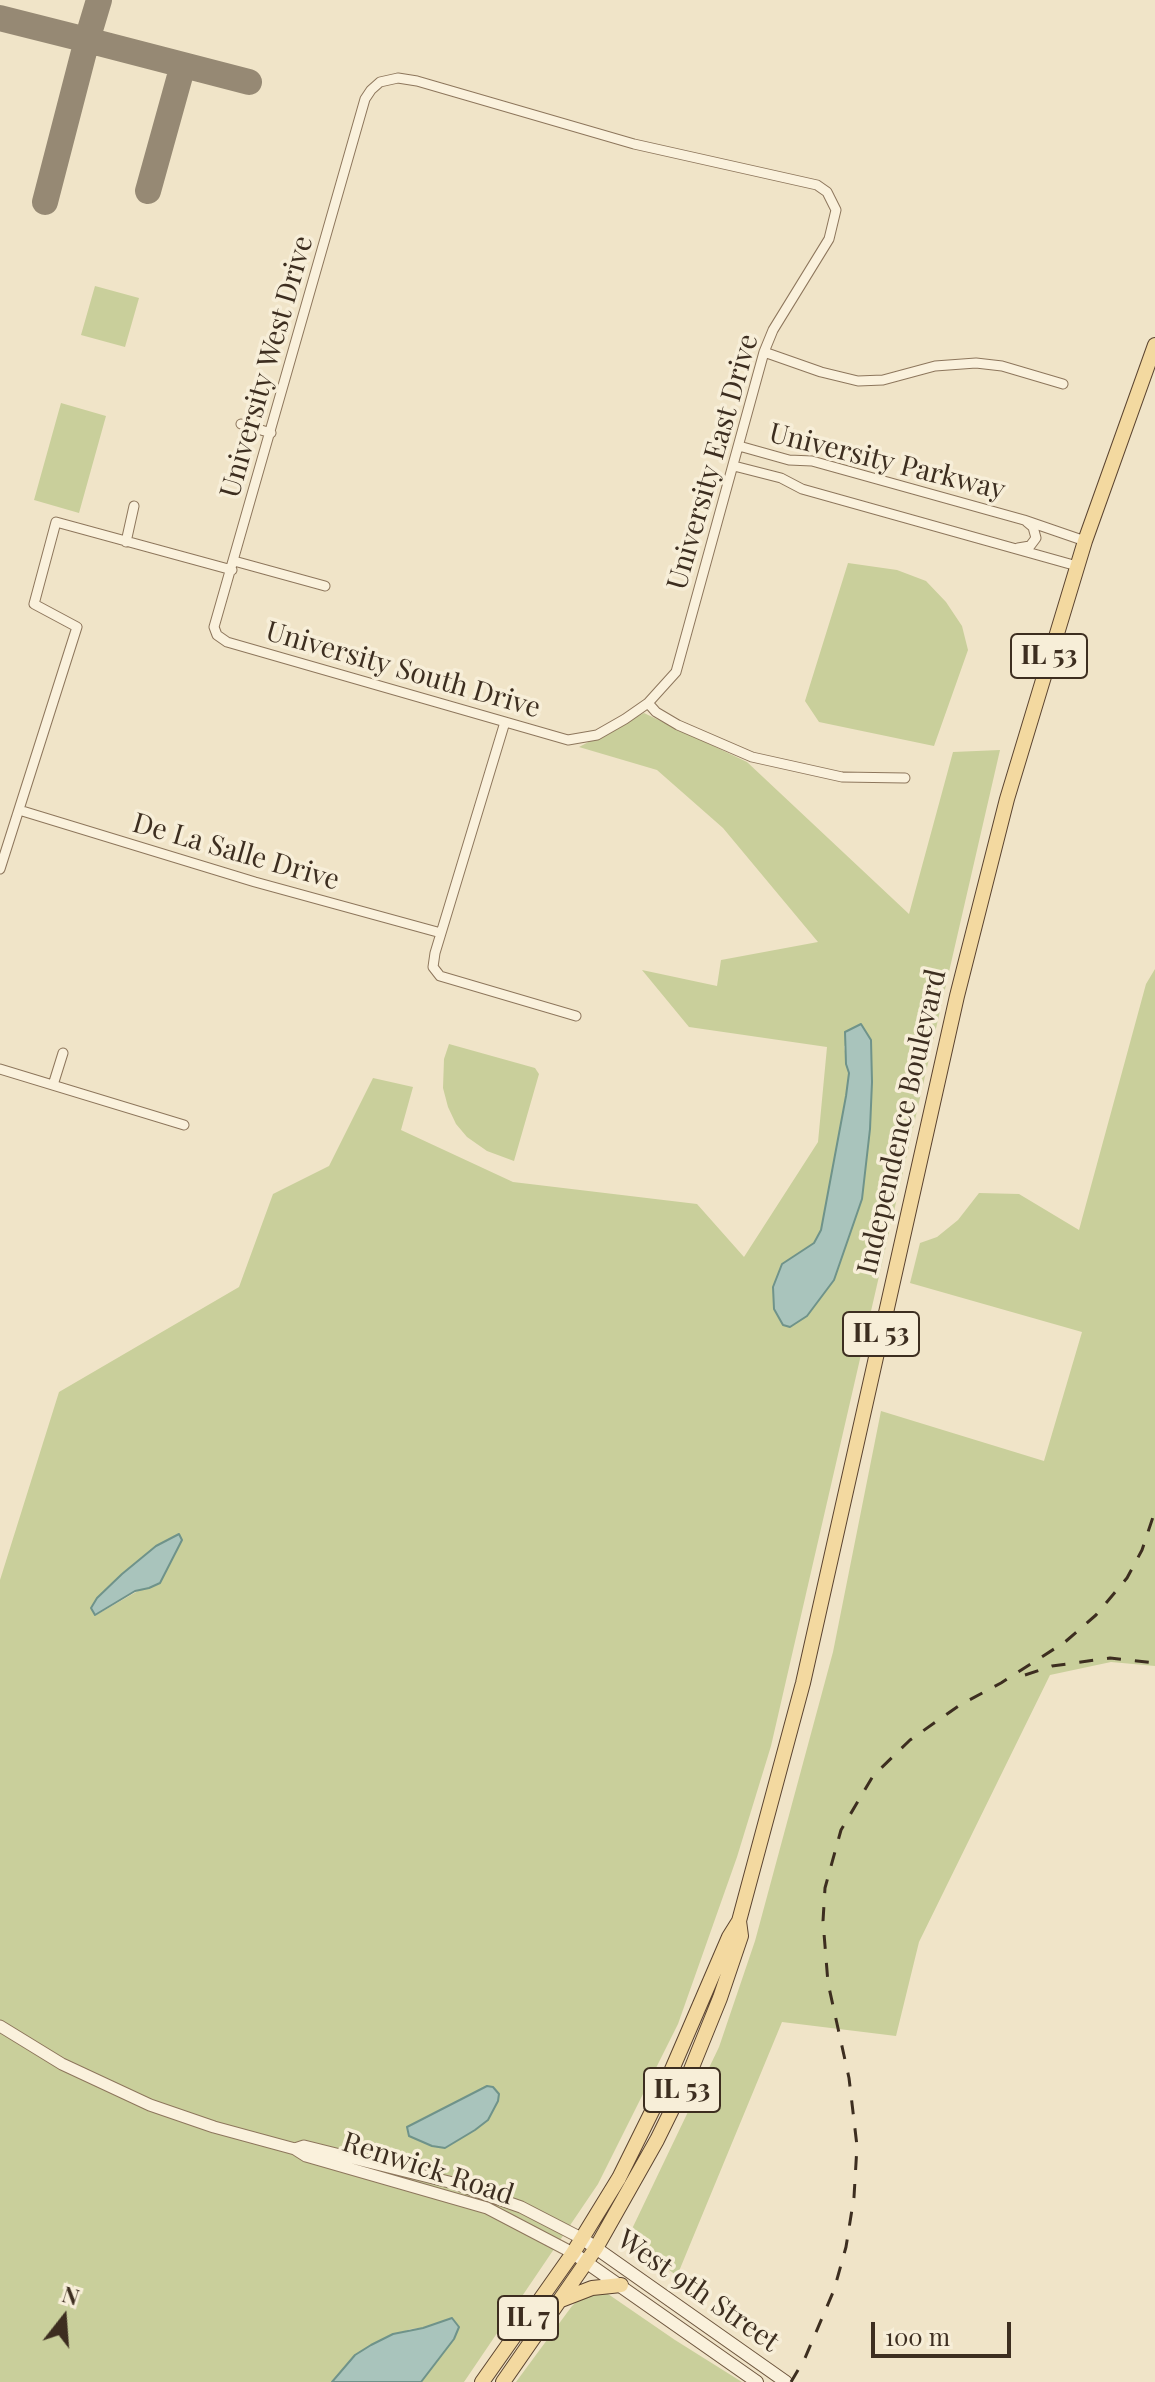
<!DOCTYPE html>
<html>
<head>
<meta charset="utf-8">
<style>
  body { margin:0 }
  #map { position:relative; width:1155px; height:2382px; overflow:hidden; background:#f0e4c8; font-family:"Playfair Display",serif }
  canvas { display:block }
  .north { position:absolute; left:24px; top:2278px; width:80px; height:80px; -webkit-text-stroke:6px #f7eed8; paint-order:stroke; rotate:17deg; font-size:22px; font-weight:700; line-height:32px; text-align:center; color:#3d2e20 }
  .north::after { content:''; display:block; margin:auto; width:28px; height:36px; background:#3d2e20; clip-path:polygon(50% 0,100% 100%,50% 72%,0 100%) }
  .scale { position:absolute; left:871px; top:2322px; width:140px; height:36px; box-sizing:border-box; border:4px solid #3d2e20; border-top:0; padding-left:10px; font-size:24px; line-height:28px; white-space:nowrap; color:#3d2e20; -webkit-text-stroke:6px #f7eed8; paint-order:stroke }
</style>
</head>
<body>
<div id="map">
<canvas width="1155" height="2382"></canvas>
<div class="north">N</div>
<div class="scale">100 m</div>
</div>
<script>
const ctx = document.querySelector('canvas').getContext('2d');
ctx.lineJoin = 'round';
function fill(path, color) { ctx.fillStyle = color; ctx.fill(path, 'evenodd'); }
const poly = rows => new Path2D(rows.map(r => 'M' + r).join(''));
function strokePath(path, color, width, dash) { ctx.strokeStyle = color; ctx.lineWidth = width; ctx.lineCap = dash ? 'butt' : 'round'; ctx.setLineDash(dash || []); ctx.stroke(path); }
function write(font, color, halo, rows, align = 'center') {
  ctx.font = font + ' "Playfair Display",serif'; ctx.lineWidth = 7; ctx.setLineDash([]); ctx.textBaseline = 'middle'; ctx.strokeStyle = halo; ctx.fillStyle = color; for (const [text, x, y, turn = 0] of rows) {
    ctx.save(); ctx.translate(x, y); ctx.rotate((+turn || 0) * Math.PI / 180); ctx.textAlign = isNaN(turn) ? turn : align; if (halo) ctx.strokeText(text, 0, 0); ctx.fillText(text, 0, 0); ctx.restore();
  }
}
const green = poly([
  [95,286,139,298,125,347,81,335],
  [61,403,106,416,79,513,34,500],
  [848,563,897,570,926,581,946,602,962,626,968,650,934,746,819,722,805,701],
  [644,713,747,762,909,914,953,752,1000,750,771,1746,737,1857,678,2024,598,2184,464,2382,421,2382,454,2339,451,2318,423,2328,410,2329,355,2355,332,2382,0,2382,0,1580,59,1392,239,1287,273,1194,329,1166,373,1078,413,1087,401,1130,513,1182,697,1204,744,1257,818,1142,827,1047,689,1027,642,970,717,986,721,960,818,942,723,828,657,770,579,747],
  [871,1040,870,1129,862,1199,807,1316,782,1264,814,1243,821,1230,846,1096,849,1073,844,1046],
  [179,1534,143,1588,98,1614,97,1598,107,1589,156,1546],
  [1155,969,1155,1666,1111,1662,1050,1675,919,1942,896,2036,782,2022,677,2276,641,2248,631,2231,719,2047,755,1941,833,1652,881,1411,1044,1461,1082,1332,910,1283,920,1243,937,1237,958,1220,979,1193,1019,1194,1079,1230,1146,984],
  [449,1044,535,1068,539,1074,514,1161,487,1151,467,1137,456,1124,448,1107,443,1088,444,1059],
  [596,2291,608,2294,675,2340,742,2382,516,2382,572,2306,585,2293]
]);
const water = poly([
  [861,1024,871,1040,872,1082,870,1129,862,1199,834,1280,807,1316,790,1327,783,1325,774,1309,773,1287,782,1264,814,1243,821,1230,846,1096,849,1073,846,1064,845,1032,861,1024],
  [179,1534,182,1540,160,1583,149,1588,135,1591,95,1615,91,1608,97,1598,122,1574,156,1546,179,1534],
  [487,2086,493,2087,499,2094,498,2101,488,2120,475,2130,445,2148,432,2146,409,2136,407,2127,487,2086],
  [452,2318,459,2327,454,2339,421,2382,332,2382,355,2355,371,2345,393,2334,423,2328,452,2318]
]);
const taxiway = poly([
  [99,0,87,40,249,82],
  [0,18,87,40,45,202],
  [148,191,183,65]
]);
const minor = poly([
  [398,78,417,81,634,144,817,185,827,192,836,210,829,239,773,330,764,352,676,672,648,703,625,719,597,735,568,740,227,642,217,635,214,627,365,99,371,90,380,82,398,78],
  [764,352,821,372,858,381,883,380,935,366,976,363,1002,366,1063,384],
  [241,424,271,433],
  [739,446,789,460,812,461,1024,520,1085,541],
  [734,466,781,478,802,489,1077,566],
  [126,542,134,506],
  [1018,548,1030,546,1036,538,1033,527,1027,522],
  [234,561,325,586],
  [648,703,656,712,678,725,752,757,842,777,905,778],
  [505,722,435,953,433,967,440,976,576,1016],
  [19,810,255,882,441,933],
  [0,869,77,627,34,604,56,522,232,570],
  [0,1069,184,1125],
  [53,1085,63,1053]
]);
const tertiary = poly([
  [0,2026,62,2064,150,2105,214,2127,295,2149,306,2156,487,2208,573,2253],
  [295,2149,304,2146,453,2183,521,2207,583,2239]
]);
const secondary = poly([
  [583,2239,786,2382],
  [573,2253,757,2382]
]);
const primary = poly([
  [561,2300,592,2288,621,2285],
  [482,2382,573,2253,619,2178,667,2081,729,1937,739,1921,803,1683,957,996,1007,799,1085,541,1155,345],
  [503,2382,596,2248,657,2140,688,2077,720,1998,741,1936,739,1921]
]);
const rail = poly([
  [1025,1675,1052,1666,1110,1658,1155,1663],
  [791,2382,805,2358,834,2290,846,2247,854,2197,857,2146,849,2078,828,1983,823,1921,825,1888,841,1830,873,1776,910,1740,960,1705,1001,1683,1065,1642,1096,1615,1127,1578,1142,1550,1155,1511]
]);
const shields = [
  [1049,656,76],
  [881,1334,76],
  [682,2090,76],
  [528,2318,60]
];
const shieldNames = [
  ["IL 53",1049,656],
  ["IL 53",881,1334],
  ["IL 53",682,2090],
  ["IL 7",528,2318]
];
const streetNames = [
  ["University West Drive",267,367,-74],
  ["University East Drive",713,462,-74],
  ["University Parkway",887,462,14],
  ["University South Drive",403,670,16],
  ["De La Salle Drive",236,852,16],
  ["Independence Boulevard",902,1122,-77],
  ["Renwick Road",428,2169,18],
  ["West 9th Street",698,2291,35]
];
fill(green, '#c9cf9b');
fill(water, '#a9c4bc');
strokePath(water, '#6f938a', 2);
strokePath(taxiway, '#968974', 26);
strokePath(minor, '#8d765c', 11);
strokePath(tertiary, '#8d765c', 13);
strokePath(secondary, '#6f573f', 14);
strokePath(primary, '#5b4430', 16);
strokePath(minor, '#faf1dc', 9);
strokePath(tertiary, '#faf1dc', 11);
strokePath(secondary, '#faf1dc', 12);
strokePath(primary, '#f3d9a0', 14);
strokePath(rail, '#3d2e20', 3, [14, 14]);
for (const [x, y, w] of shields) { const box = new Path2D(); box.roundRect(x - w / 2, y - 22, w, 44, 6); ctx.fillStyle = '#f7eed8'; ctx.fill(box); strokePath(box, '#3d2e20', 2); }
write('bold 26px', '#3d2e20', null, shieldNames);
write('28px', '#3d2e20', '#f7eed8', streetNames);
</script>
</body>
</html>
